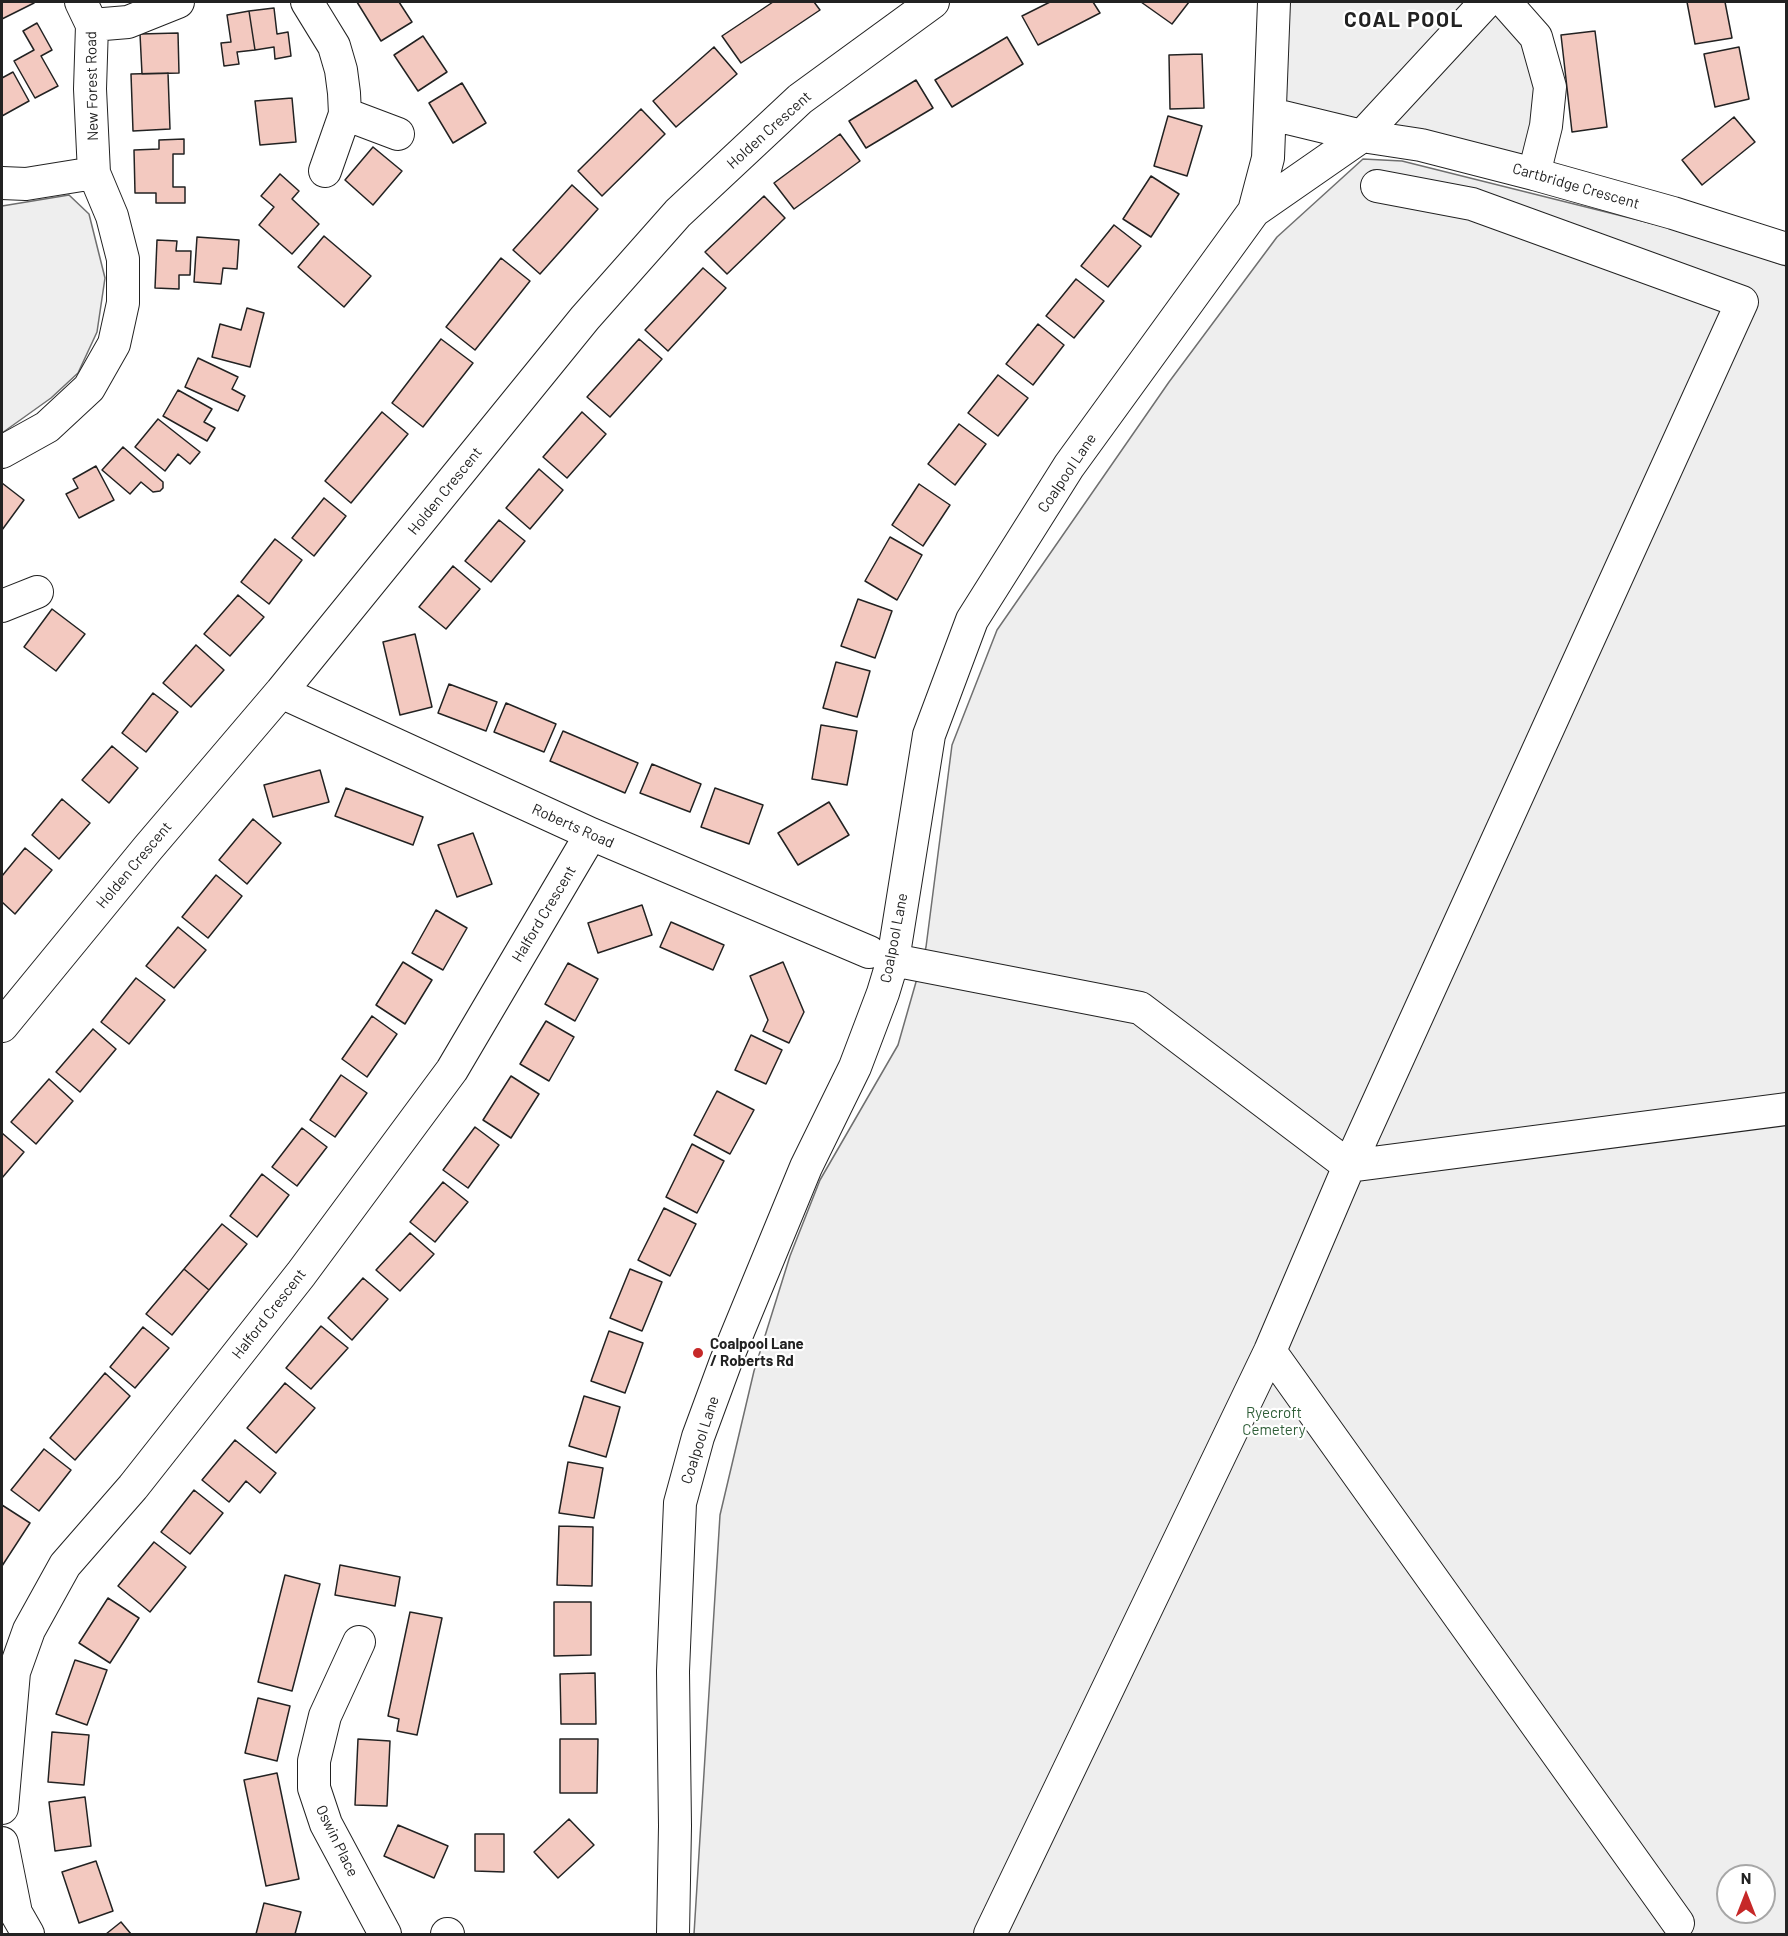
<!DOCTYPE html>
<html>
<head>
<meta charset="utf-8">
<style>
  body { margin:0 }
  #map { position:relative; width:1788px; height:1936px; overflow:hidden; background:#fff; font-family:Barlow,sans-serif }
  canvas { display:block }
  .frame { position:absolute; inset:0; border:3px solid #222; pointer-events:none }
  .north { position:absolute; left:1716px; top:1864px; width:60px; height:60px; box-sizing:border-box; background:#fff; border:2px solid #a7a7a7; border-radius:50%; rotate:0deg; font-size:16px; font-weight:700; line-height:24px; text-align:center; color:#222 }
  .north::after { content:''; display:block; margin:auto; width:21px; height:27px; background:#c62828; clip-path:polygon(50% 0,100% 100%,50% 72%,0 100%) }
</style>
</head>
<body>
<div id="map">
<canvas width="1788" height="1936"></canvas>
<div class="frame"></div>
<div class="north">N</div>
</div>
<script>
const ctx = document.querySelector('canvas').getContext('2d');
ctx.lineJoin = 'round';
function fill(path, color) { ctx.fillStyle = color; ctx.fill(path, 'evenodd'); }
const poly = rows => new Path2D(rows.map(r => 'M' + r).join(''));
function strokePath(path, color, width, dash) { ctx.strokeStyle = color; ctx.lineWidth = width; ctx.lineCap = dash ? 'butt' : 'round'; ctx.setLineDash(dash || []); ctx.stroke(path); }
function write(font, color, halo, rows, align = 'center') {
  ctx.font = font + ' Barlow,sans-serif'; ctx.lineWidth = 4.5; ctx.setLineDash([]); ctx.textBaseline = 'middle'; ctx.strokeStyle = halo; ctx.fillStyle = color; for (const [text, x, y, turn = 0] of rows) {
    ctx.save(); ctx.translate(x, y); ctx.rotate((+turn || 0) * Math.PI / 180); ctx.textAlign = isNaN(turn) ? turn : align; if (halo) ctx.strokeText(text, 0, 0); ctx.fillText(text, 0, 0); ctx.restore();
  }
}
const green = poly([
  [1281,2,1489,2,1529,42,1542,88,1528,157,1280,103,1281,2],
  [1363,159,1402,161,1694,234,1786,266,1786,1934,694,1934,720,1515,754,1371,790,1256,820,1180,898,1045,926,947,952,745,997,630,1169,382,1277,237,1363,159],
  [1728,1876,1764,1876,1764,1912,1728,1912,1728,1876],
  [69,195,89,214,105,278,97,332,78,373,51,398,2,433,2,206,69,195]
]);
const building = poly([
  [2,2,34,2,34,3,2,19,2,2],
  [357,2,399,2,412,22,381,41,357,2],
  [773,2,814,2,820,10,741,63,722,36,773,2],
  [1050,2,1093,2,1100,13,1038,45,1022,16,1050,2],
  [1141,2,1189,2,1172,24,1141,2],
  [1687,2,1725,2,1732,38,1695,44,1687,2],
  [274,8,277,34,288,32,291,56,275,59,274,47,255,50,249,11,274,8],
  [249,11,255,50,237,52,239,64,224,66,221,43,231,42,227,15,249,11],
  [37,23,52,50,41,56,58,86,35,98,14,61,34,50,23,31,37,23],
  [1595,31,1607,127,1572,132,1561,35,1595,31],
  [178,33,179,73,142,74,140,34,178,33],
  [423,36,447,72,418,91,394,55,423,36],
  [1007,37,1023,64,952,107,935,80,1007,37],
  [714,47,737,74,676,127,653,101,714,47],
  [1739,47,1749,99,1715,107,1704,54,1739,47],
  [1202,54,1204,108,1170,109,1169,55,1202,54],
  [13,72,29,101,2,116,2,78,13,72],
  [168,73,170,129,133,131,131,74,168,73],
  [916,80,933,108,866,148,849,121,916,80],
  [462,83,486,123,453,143,429,103,462,83],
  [292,98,296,142,260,145,255,101,292,98],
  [641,109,665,134,602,196,578,171,641,109],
  [1168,116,1202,126,1187,176,1154,166,1168,116],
  [1734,117,1755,142,1702,185,1682,160,1734,117],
  [840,134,860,161,794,209,774,183,840,134],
  [184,139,184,154,173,154,173,187,185,187,185,203,156,203,156,193,135,193,134,150,159,149,159,140,184,139],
  [373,147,402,171,373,205,345,180,373,147],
  [280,174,299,191,292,199,319,224,292,254,259,225,274,207,261,196,280,174],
  [1151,176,1179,194,1151,237,1123,219,1151,176],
  [572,185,598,209,540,274,513,250,572,185],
  [764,196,785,218,727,274,705,252,764,196],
  [1114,225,1141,246,1108,287,1081,266,1114,225],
  [324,236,371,276,344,307,298,267,324,236],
  [197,237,239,240,237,269,223,268,221,284,194,282,197,237],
  [157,240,177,241,176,251,191,251,190,275,179,275,179,289,155,288,157,240],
  [501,258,530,281,475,350,446,327,501,258],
  [703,268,726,288,668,351,645,330,703,268],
  [1076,279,1104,301,1074,338,1046,316,1076,279],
  [247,308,264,313,250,367,212,357,220,324,241,330,247,308],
  [1038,324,1064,345,1033,385,1006,364,1038,324],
  [441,339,473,363,423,427,392,403,441,339],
  [639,339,662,359,610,417,587,397,639,339],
  [198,358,238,377,232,389,245,396,238,411,185,387,198,358],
  [998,375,1028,398,998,436,968,413,998,375],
  [178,390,212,409,204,422,215,428,207,441,163,416,178,390],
  [382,412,408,434,351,503,325,481,382,412],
  [582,412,606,434,567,478,543,457,582,412],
  [158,419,200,452,190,464,178,454,165,471,135,447,158,419],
  [959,424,986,444,955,485,928,464,959,424],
  [123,447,163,482,163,488,160,491,153,492,141,482,130,494,102,470,123,447],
  [96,466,114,500,79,518,66,494,78,488,73,479,96,466],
  [539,469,563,490,530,529,506,508,539,469],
  [2,483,24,500,2,530,2,483],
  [919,484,950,505,923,546,892,525,919,484],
  [324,498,346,516,314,556,292,538,324,498],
  [499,520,525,541,491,582,465,561,499,520],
  [890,537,922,555,897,600,865,581,890,537],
  [275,539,302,560,269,604,241,582,275,539],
  [453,566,480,589,446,629,419,607,453,566],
  [238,595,264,617,230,656,204,634,238,595],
  [858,599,892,611,875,658,841,646,858,599],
  [52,609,85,634,56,671,24,647,52,609],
  [415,634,432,707,400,715,383,642,415,634],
  [196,645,224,670,191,707,163,683,196,645],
  [836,662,870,671,857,717,823,708,836,662],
  [449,684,497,702,486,731,438,713,449,684],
  [153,693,178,712,146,752,122,733,153,693],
  [506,703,556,724,544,752,494,732,506,703],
  [821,725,857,731,847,785,812,779,821,725],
  [563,731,638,763,625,793,550,761,563,731],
  [112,746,138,768,109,803,82,780,112,746],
  [652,764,701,784,690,812,640,793,652,764],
  [320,770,329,802,273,817,264,785,320,770],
  [346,788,423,817,413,845,335,816,346,788],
  [715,788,763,805,749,844,701,827,715,788],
  [62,799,90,823,59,859,32,835,62,799],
  [829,802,849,835,798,865,778,833,829,802],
  [253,819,281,843,247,884,219,860,253,819],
  [473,833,492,884,457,897,438,845,473,833],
  [25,848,52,870,15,914,2,902,2,876,25,848],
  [216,875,242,896,208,938,182,917,216,875],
  [642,905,652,935,598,953,588,923,642,905],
  [436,910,467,928,443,970,412,953,436,910],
  [671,922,724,945,713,970,660,947,671,922],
  [178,927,206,950,174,988,146,966,178,927],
  [403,962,432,980,405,1024,376,1005,403,962],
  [783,962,804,1012,789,1043,763,1031,768,1020,750,976,783,962],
  [568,963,598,979,575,1021,545,1004,568,963],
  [136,978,165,1000,129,1044,101,1022,136,978],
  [372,1016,397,1034,367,1077,342,1059,372,1016],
  [546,1021,574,1037,549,1081,520,1064,546,1021],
  [93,1029,116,1049,80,1092,56,1072,93,1029],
  [751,1035,782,1050,766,1084,735,1070,751,1035],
  [341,1075,367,1093,335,1137,310,1120,341,1075],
  [511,1076,539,1094,511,1138,483,1120,511,1076],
  [49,1079,73,1101,36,1144,11,1122,49,1079],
  [717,1091,754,1110,730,1154,694,1135,717,1091],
  [475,1127,499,1145,468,1188,443,1170,475,1127],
  [302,1128,327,1147,297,1186,272,1167,302,1128],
  [2,1133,24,1152,2,1178,2,1133],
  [692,1144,724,1161,697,1213,666,1197,692,1144],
  [262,1174,289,1195,257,1237,230,1216,262,1174],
  [443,1182,468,1202,435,1242,410,1222,443,1182],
  [664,1208,696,1224,670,1276,638,1260,664,1208],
  [222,1224,247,1244,209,1290,184,1269,222,1224],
  [410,1233,434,1254,400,1291,376,1270,410,1233],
  [184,1269,209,1290,172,1335,146,1314,184,1269],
  [630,1269,662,1282,642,1331,610,1318,630,1269],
  [363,1278,388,1299,352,1340,328,1318,363,1278],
  [321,1326,348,1348,311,1389,286,1368,321,1326],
  [143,1327,169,1348,135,1388,110,1367,143,1327],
  [609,1331,643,1343,625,1393,591,1381,609,1331],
  [105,1373,130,1396,75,1460,50,1438,105,1373],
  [285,1383,315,1408,276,1453,247,1428,285,1383],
  [584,1396,620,1407,606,1457,569,1446,584,1396],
  [235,1440,276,1473,260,1493,246,1481,229,1502,202,1480,235,1440],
  [44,1449,71,1470,39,1511,11,1490,44,1449],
  [568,1462,603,1468,594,1518,559,1513,568,1462],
  [194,1490,223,1513,190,1554,161,1532,194,1490],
  [2,1505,30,1523,2,1566,2,1505],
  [559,1526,593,1527,592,1586,557,1585,559,1526],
  [154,1542,186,1567,150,1612,118,1586,154,1542],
  [340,1565,400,1577,395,1606,335,1595,340,1565],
  [285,1575,320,1584,292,1691,258,1682,285,1575],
  [108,1598,139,1618,110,1663,79,1643,108,1598],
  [554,1602,591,1602,591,1655,554,1656,554,1602],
  [410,1612,442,1618,417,1735,397,1731,399,1719,388,1716,410,1612],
  [75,1660,107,1670,87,1725,56,1714,75,1660],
  [595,1673,596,1724,561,1724,560,1674,595,1673],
  [258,1698,290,1706,277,1761,245,1753,258,1698],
  [52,1732,89,1735,84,1785,48,1782,52,1732],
  [358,1739,390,1741,387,1806,355,1805,358,1739],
  [560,1739,598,1739,597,1793,560,1793,560,1739],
  [277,1773,299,1879,266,1886,244,1780,277,1773],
  [85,1797,91,1846,55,1851,49,1802,85,1797],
  [569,1819,594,1845,558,1878,534,1852,569,1819],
  [398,1825,448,1846,434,1878,384,1856,398,1825],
  [475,1834,504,1834,504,1872,475,1871,475,1834],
  [96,1861,113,1911,79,1923,62,1872,96,1861],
  [264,1903,301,1912,295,1934,256,1934,264,1903],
  [121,1922,131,1934,106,1934,121,1922]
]);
const minor = poly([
  [307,2,334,46,341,70,344,93,345,114,325,171],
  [1505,2,1536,37,1550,87,1546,126,1534,174],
  [92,25,128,22,178,2],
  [345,114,398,134],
  [1271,114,1362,136,1421,145,1534,174,1673,213,1786,249],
  [2,183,26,184,94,173],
  [1254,211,1362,136,1486,2],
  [2,452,47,427,89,388,114,344,123,303,123,259,112,216,94,173,90,89,92,25,81,2],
  [2,606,37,592],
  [281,692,591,834,869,952],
  [893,960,1140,1008,1349,1166,1786,1109],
  [2,1026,148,848,281,692,585,318,678,213,800,99,933,2],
  [1270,1351,1678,1923],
  [359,1642,325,1716,314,1761,314,1788,326,1824,385,1934],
  [2,1808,14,1672,29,1630,65,1565,133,1487,301,1274,452,1070,591,834],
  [2,1843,16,1913,28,1934],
  [447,1934,448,1934],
  [673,1934,675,1826,673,1671,680,1503,698,1437,726,1361,806,1167,855,1067,883,993,893,960,929,735,972,620,1069,466,1254,211,1268,158,1274,2],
  [990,1934,1270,1351,1349,1166,1742,302,1472,204,1377,186]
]);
const markers = [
  [698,1353,6,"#c62828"]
];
const streetNames = [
  ["New Forest Road",92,86,-91],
  ["Holden Crescent",769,130,-42],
  ["Cartbridge Crescent",1576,186,16],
  ["Coalpool Lane",1067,473,-56],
  ["Holden Crescent",445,491,-51],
  ["Roberts Road",573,826,24],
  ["Holden Crescent",134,865,-50],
  ["Halford Crescent",544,914,-59],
  ["Coalpool Lane",894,938,-79],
  ["Halford Crescent",269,1314,-52],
  ["Coalpool Lane",700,1440,-72],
  ["Oswin Place",337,1841,64]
];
const poiNames = [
  ["Coalpool Lane",710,1344],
  ["/ Roberts Rd",710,1361]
];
const parkNames = [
  ["Ryecroft",1274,1413],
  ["Cemetery",1274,1430]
];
const districtNames = [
  ["COAL POOL",1404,20]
];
fill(green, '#eee');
strokePath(green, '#6f6f6f', 1.5);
fill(building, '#f3c9c0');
strokePath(building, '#222', 1.5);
strokePath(minor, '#222', 34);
strokePath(minor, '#fff', 32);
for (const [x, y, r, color] of markers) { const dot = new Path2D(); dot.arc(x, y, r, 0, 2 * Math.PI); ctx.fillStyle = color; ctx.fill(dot); strokePath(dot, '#fff', 2); }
write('15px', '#222', '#fff', streetNames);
write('bold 15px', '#222', '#fff', poiNames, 'left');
write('15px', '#2f5e38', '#fff', parkNames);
ctx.letterSpacing = '1.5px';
write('bold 21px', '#222', '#fff', districtNames);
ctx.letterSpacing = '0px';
</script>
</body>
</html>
